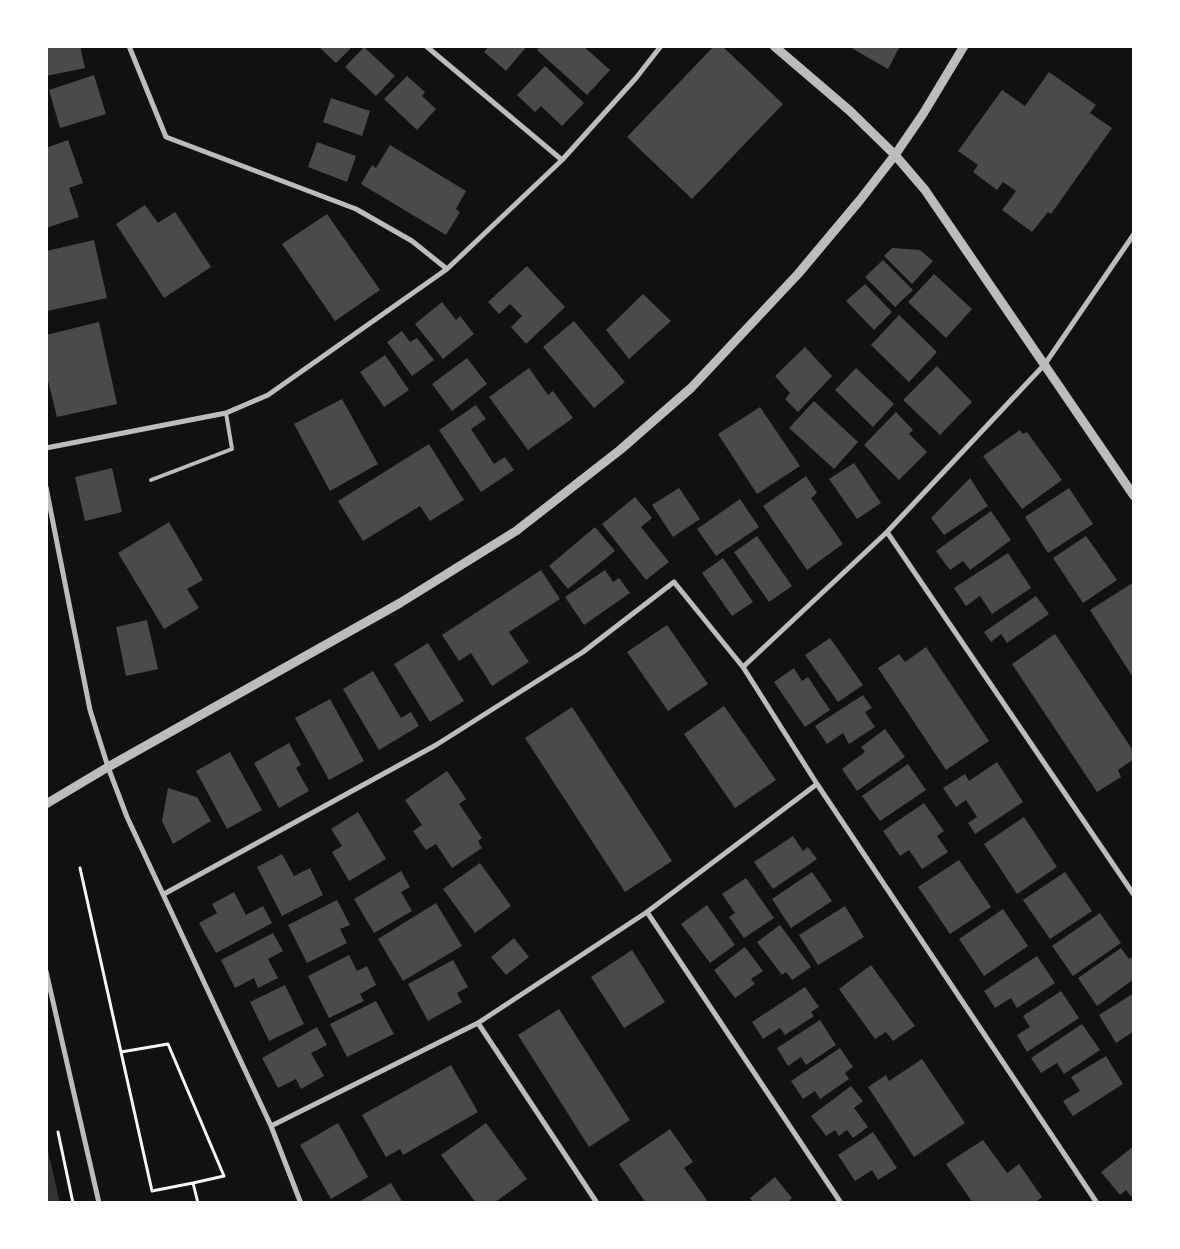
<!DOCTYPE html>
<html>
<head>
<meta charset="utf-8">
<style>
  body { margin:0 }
  #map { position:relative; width:1180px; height:1249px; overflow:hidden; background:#111; font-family:Ubuntu,sans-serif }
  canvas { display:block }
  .frame { position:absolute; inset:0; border:48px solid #fff; pointer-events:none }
</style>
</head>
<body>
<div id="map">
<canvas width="1180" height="1249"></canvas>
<div class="frame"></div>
</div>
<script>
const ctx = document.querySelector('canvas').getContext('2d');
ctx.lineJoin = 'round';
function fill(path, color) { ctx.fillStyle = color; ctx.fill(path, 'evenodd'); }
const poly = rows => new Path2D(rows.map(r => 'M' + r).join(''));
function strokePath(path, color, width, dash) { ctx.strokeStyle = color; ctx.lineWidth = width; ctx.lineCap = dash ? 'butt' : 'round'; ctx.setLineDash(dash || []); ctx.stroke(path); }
const water = poly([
  [46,1142,60,1203,46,1203]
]);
const building = poly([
  [46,46,80,46,85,68,46,76],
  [318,46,353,46,336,63],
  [489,46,527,46,506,71,484,52],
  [540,46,583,46,610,70,587,95,537,50],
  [714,46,722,46,783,104,692,199,627,137],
  [848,46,900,46,888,69],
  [364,47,395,76,376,96,345,67],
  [545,66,584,103,562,126,541,106,535,112,517,95],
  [1049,72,1096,105,1090,113,1112,128,1051,214,1048,212,1032,232,1002,210,1016,191,1003,182,997,190,973,172,978,165,958,151,1002,90,1025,106],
  [94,75,106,114,60,128,49,90],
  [407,76,425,92,422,96,436,109,417,130,384,99],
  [331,98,370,111,362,136,323,122],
  [68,140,83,183,69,188,79,217,46,228,46,148],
  [317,142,356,156,347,182,308,167],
  [390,145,466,191,456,209,460,212,446,235,361,184,372,165,376,168],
  [145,205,158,223,175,212,211,267,164,298,116,224],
  [327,214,380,290,335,321,282,244],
  [94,240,107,298,47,311,46,251],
  [892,248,920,250,933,261,912,284,884,256],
  [883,260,913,290,895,307,865,277],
  [527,266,565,307,526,344,511,327,522,316,510,304,499,314,488,302],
  [934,274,972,309,946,338,908,302],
  [865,284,892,312,874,330,846,301],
  [643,294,671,321,629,359,606,330],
  [442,302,456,320,460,316,474,334,443,359,415,324],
  [899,315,937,352,909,382,871,345],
  [574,321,625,382,594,408,543,347],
  [99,322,117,404,57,417,46,373,46,335],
  [402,331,410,342,417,338,434,360,412,376,387,342],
  [805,347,832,376,798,412,785,399,790,393,775,376],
  [385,355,409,390,384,407,360,372],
  [467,358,487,384,452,411,432,384],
  [937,366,972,402,940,435,903,400],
  [529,368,548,395,553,391,573,418,528,450,489,397],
  [856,368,894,404,873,427,835,390],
  [342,399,378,464,330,491,294,424],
  [814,401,858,442,834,469,789,428],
  [476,405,486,419,471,429,494,464,505,457,514,470,481,492,439,430],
  [760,407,800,466,757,494,718,434],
  [896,412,913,430,909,434,927,452,899,480,864,445],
  [1020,430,1023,434,1027,432,1062,480,1022,509,983,456],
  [429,444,464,500,430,521,420,506,363,541,338,501],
  [854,463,881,503,857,519,829,479],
  [112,468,122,512,85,521,75,477],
  [806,476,817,493,811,498,843,544,807,570,763,506],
  [970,478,988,506,944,535,931,518],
  [679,488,700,519,673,537,652,505],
  [1069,488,1093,524,1048,553,1025,517],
  [635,497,652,518,641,527,669,562,646,580,602,524],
  [740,499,759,527,716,556,697,529],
  [991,511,1011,540,970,570,963,561,950,570,936,551],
  [169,522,203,580,187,589,199,608,164,629,118,553],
  [595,527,615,551,568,589,549,566],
  [757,536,792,586,769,602,734,552],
  [1086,536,1117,580,1083,603,1053,558],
  [1008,553,1031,588,992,614,980,596,966,606,954,588],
  [723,558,753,602,732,616,702,573],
  [541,570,560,599,509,632,529,662,492,686,471,653,459,661,442,635],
  [605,570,613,582,619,578,630,593,584,625,565,597],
  [1134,582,1134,679,1090,610],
  [1036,596,1049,614,1007,643,1001,634,991,642,984,632],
  [147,620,158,669,126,676,116,627],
  [667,625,708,684,668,711,627,652],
  [1055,634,1134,752,1134,759,1118,770,1121,777,1097,792,1012,664],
  [830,638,863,685,838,702,805,655],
  [428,643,464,701,430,722,394,664],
  [926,647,989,741,946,770,878,668,899,654,905,662],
  [794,668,802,681,808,677,830,710,805,727,774,682],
  [373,671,401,718,411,712,419,726,379,750,343,689],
  [863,695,872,708,865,712,875,727,849,744,843,733,827,744,815,726],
  [330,699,364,761,329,780,295,718],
  [724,706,776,780,735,808,684,734],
  [572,707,672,861,625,892,525,738],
  [885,729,905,757,857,791,842,769,865,752,861,747],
  [289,743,301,765,296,768,309,791,279,808,254,763],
  [230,752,262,810,227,829,196,771],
  [997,762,1023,802,975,834,968,823,977,817,966,800,956,807,943,788,965,774,969,781],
  [908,764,926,790,880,821,862,796],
  [447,771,466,799,459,804,482,838,478,841,482,848,452,868,436,844,426,850,413,831,422,825,405,800],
  [168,788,197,797,211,821,173,844,162,821],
  [924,803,944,831,937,836,948,852,922,869,909,850,900,856,883,831],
  [358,812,386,859,349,881,332,852,342,846,331,829],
  [1024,817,1057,867,1017,894,984,844],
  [793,836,803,851,808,847,817,859,773,889,754,862],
  [282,854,294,876,310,868,323,895,282,916,257,867],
  [959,860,991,907,950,934,918,887],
  [480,863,511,906,475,933,443,889],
  [401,871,410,887,401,892,412,911,374,933,354,899],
  [812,872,832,901,791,928,772,899],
  [1065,872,1092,911,1050,939,1023,900],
  [746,878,774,918,744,938,729,917,735,913,722,894],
  [234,892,246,915,263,906,272,923,216,953,199,923,217,913,212,904],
  [337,900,350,925,340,929,347,943,307,963,288,925],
  [436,903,462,946,403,981,378,939],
  [707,905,735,945,710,963,681,924],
  [845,906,864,937,818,965,799,935],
  [1003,909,1028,946,984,976,959,939],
  [1100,913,1121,943,1073,976,1052,946],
  [780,925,811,967,792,980,786,972,782,975,757,942],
  [273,933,283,951,268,959,278,978,258,988,254,978,235,988,221,960],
  [514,938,529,957,506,975,491,957],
  [745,947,763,971,751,979,755,984,735,998,714,970],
  [1121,948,1129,959,1134,956,1134,979,1097,1006,1078,978],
  [632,950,665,1002,624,1028,591,977],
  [349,955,357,971,367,966,376,985,360,994,364,1001,329,1018,308,976],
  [1037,956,1055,983,1017,1008,1011,998,995,1008,984,991],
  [453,960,468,987,457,993,462,1002,428,1021,408,984],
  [871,965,915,1026,893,1041,886,1032,875,1039,839,989],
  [285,985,304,1024,269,1041,250,1002],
  [805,987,819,1007,811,1012,814,1016,785,1035,780,1028,763,1039,752,1022],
  [1061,991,1079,1018,1027,1052,1017,1035,1030,1027,1023,1016],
  [1134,993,1134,1031,1116,1043,1099,1015],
  [376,1001,394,1034,347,1057,330,1024],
  [559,1009,630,1120,589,1147,518,1035],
  [820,1020,836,1045,806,1065,801,1057,788,1066,777,1048],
  [1082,1024,1100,1050,1064,1074,1057,1063,1041,1073,1031,1058],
  [317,1027,327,1045,311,1053,324,1076,301,1089,296,1079,278,1088,262,1058],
  [840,1048,853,1067,845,1073,849,1079,820,1099,815,1091,803,1099,791,1081],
  [1106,1056,1123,1084,1073,1116,1063,1101,1080,1091,1071,1077],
  [922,1059,965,1123,914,1157,868,1087,886,1075,889,1081],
  [451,1065,478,1112,403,1155,400,1149,386,1157,362,1115],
  [851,1086,863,1101,854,1108,868,1127,853,1138,847,1130,839,1136,835,1130,826,1136,811,1116],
  [338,1123,368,1177,331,1199,300,1145],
  [486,1123,527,1179,494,1203,476,1203,441,1155],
  [670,1129,693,1162,684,1168,709,1203,646,1203,619,1164],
  [873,1132,897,1168,878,1180,872,1170,855,1181,838,1155],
  [983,1140,1007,1173,1019,1164,1042,1197,1034,1203,973,1203,946,1164],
  [1134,1146,1134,1200,1126,1190,1120,1195,1101,1172],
  [775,1177,792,1198,787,1203,753,1203,750,1198],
  [391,1183,403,1203,357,1203]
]);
const path = poly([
  [80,868,121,1052,168,1044,224,1176,193,1183,198,1203],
  [121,1052,152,1191,193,1183],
  [58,1132,73,1203]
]);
const service = poly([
  [151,480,232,449,226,413]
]);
const minor = poly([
  [129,46,166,137,356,209,412,241,447,269],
  [426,46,562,160],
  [46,448,226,413,268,395,447,269,562,160,636,78,661,46],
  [46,487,90,710,108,767,127,817,271,1126,300,1201],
  [887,532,1134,895],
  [743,667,887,532,1045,364,1134,234],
  [164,894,436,745,583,652,674,582,743,667,817,784,1097,1203],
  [647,912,841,1203],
  [46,971,99,1203],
  [478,1023,597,1203],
  [271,1126,478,1023,647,912,817,784]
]);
const tertiary = poly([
  [774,46,850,111,895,155,925,190,1134,496],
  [46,804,108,767,400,603,516,531,620,450,691,388,798,274,860,200,895,155,923,114,964,46]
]);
fill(water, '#333');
fill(building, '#4a4a4a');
strokePath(path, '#f5f5f5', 3);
strokePath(service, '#bcbcbc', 4);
strokePath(minor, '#bcbcbc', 5);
strokePath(tertiary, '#bcbcbc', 9);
</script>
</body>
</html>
